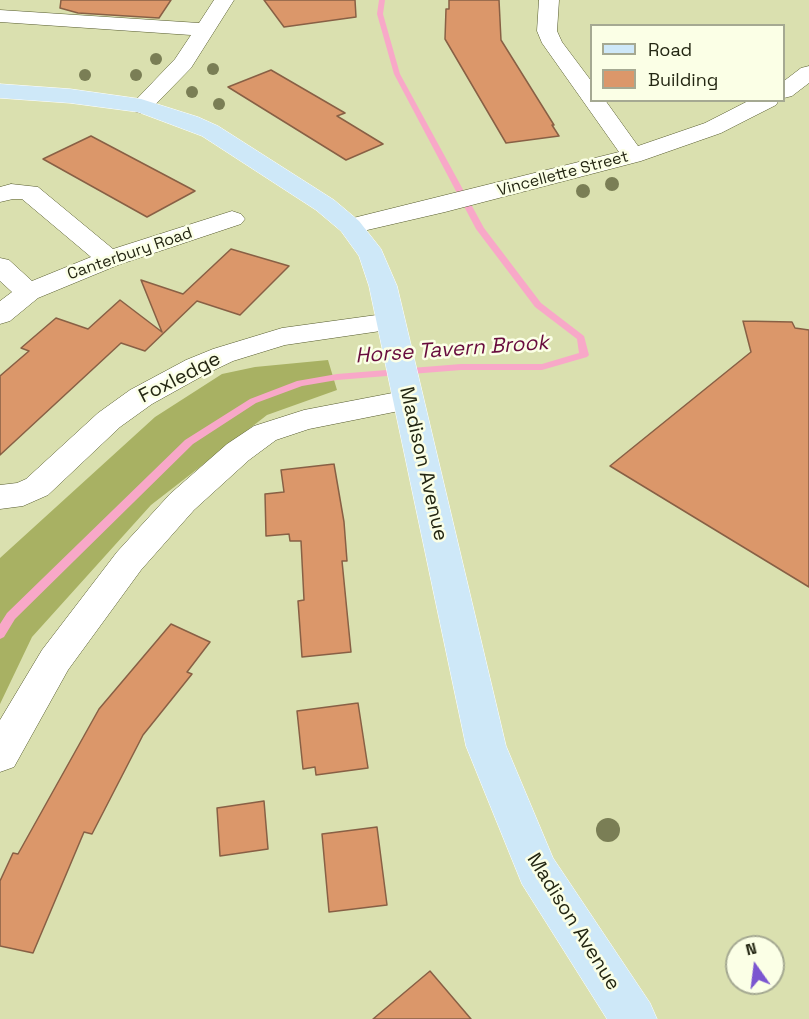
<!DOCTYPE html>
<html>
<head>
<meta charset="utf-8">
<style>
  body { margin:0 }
  #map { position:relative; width:809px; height:1019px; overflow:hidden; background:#dae0af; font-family:"Space Grotesk",sans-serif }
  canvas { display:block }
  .legend { position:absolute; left:590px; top:24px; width:195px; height:78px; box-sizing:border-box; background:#fbffe6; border:2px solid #a5a992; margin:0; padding:8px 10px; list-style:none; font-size:18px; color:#242713 }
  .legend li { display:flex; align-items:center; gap:12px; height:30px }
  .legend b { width:30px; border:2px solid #a5a992 }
  .north { position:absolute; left:725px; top:935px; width:60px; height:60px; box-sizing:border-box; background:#fbffe6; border:2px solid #a5a992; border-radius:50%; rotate:346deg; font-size:16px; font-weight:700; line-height:24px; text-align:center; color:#242713 }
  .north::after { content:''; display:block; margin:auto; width:21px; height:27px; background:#7b56d0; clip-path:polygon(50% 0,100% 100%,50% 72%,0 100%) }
</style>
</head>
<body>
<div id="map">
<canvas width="809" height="1019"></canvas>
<ul class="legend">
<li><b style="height:8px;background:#cee8f8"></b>Road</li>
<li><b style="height:16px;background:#db976a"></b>Building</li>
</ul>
<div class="north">N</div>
</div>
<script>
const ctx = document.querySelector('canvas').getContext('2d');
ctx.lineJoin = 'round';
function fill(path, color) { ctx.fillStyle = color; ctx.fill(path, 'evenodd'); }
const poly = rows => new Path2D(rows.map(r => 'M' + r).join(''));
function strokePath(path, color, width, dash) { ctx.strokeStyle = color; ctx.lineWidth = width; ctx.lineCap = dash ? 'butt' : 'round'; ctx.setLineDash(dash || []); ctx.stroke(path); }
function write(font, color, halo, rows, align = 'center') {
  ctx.font = font + ' "Space Grotesk",sans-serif'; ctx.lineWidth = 5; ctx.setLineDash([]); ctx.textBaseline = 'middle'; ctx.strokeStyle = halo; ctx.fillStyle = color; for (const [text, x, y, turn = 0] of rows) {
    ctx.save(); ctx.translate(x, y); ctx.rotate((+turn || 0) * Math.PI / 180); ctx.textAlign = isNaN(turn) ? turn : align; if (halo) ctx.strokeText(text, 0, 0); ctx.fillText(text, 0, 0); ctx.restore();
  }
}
const forest = poly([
  [328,360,337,390,267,415,151,505,32,637,0,704,0,558,155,417,222,374,255,367]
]);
const stream = poly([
  [379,0,385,0,383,14,400,74,484,228,541,303,584,336,589,355,587,357,542,370,461,370,337,380,302,386,256,403,193,444,15,619,4,637,0,639,0,624,7,613,185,440,250,399,297,381,337,374,461,364,542,364,579,353,577,339,535,307,476,229,394,74,377,14,379,0]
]);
const building = poly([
  [61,0,171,0,159,18,78,13,60,8,61,0],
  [264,0,355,0,356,17,284,27,264,0],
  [449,0,499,0,501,40,554,125,552,125,559,136,506,143,445,39,446,9,449,9,449,0],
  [271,70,345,113,337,116,383,144,346,160,228,87,271,70],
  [91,136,195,191,147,217,43,159,91,136],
  [231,249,289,266,240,315,197,301,145,351,121,343,0,455,0,376,29,351,21,348,56,318,88,329,120,300,162,332,141,280,183,294,231,249],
  [743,321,792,322,795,328,809,330,809,587,610,466,751,352,743,321],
  [334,464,344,522,347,561,342,561,351,652,302,657,298,601,304,600,301,541,290,541,289,534,266,536,265,494,284,492,281,470,334,464],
  [171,624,210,642,187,672,192,674,143,735,92,834,84,832,33,953,0,946,0,881,13,853,18,854,99,709,171,624],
  [358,703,368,768,316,775,315,767,303,769,297,711,358,703],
  [264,801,268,849,220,856,217,808,264,801],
  [377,827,387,905,329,912,322,834,377,827],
  [430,971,471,1019,373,1019,430,971]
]);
const minor = poly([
  [214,0,234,0,191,68,149,111,141,113,133,111,130,106,175,59,191,35,0,22,0,10,199,23,214,0],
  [539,0,559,0,557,31,562,42,592,82,592,100,605,100,638,146,705,123,750,100,779,100,776,105,721,133,641,161,445,212,350,234,341,231,337,226,341,221,619,152,542,43,537,31,539,0],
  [809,66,809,83,792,96,784,98,784,81,801,68,809,66],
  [11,184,38,187,113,249,232,211,241,214,245,219,241,224,118,265,38,298,10,321,0,324,0,301,12,292,0,281,0,258,9,260,32,281,91,257,22,199,13,199,0,202,0,187,11,184],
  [391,313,401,316,405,322,401,328,285,345,233,361,206,374,152,404,120,427,48,495,23,506,0,509,0,485,17,483,26,479,98,413,130,390,186,360,213,349,282,328,391,313],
  [408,390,419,393,423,400,419,407,309,429,276,440,249,460,194,510,141,570,68,670,14,767,0,772,0,720,42,650,117,552,170,494,227,444,254,426,304,410,408,390]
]);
const major = poly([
  [0,84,70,89,141,99,198,117,218,126,334,200,359,221,381,249,397,286,506,746,553,858,650,1003,657,1019,607,1019,522,884,466,746,369,286,359,256,341,231,316,210,202,136,138,112,70,103,0,98,0,84]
]);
const trees = [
  [156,59,6],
  [213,69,6],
  [85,75,6],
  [136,75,6],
  [192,92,6],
  [219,104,6],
  [612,184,7],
  [583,191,7],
  [608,830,12]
];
const farStreetnames = [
  ["Vincellette Street",563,174,-15],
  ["Canterbury Road",130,254,-19]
];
const streetNames = [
  ["Foxledge",180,378,-27],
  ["Madison Avenue",423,464,77],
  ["Madison Avenue",573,922,58]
];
const waterNames = [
  ["Horse Tavern Brook",452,350,-4]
];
fill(forest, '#a8b163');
fill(stream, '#f8a8c8');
fill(building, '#db976a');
strokePath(building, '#886045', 1.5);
strokePath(minor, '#565b2e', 1);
strokePath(major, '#fff', 1);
fill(minor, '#fff');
fill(major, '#cee8f8');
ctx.fillStyle = '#7a7e55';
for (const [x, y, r] of trees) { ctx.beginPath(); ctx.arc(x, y, r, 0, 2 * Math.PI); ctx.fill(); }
write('16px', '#242713', '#fbffe6', farStreetnames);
write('20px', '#242713', '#fbffe6', streetNames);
write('italic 21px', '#680c3e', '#fbffe6', waterNames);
</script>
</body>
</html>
